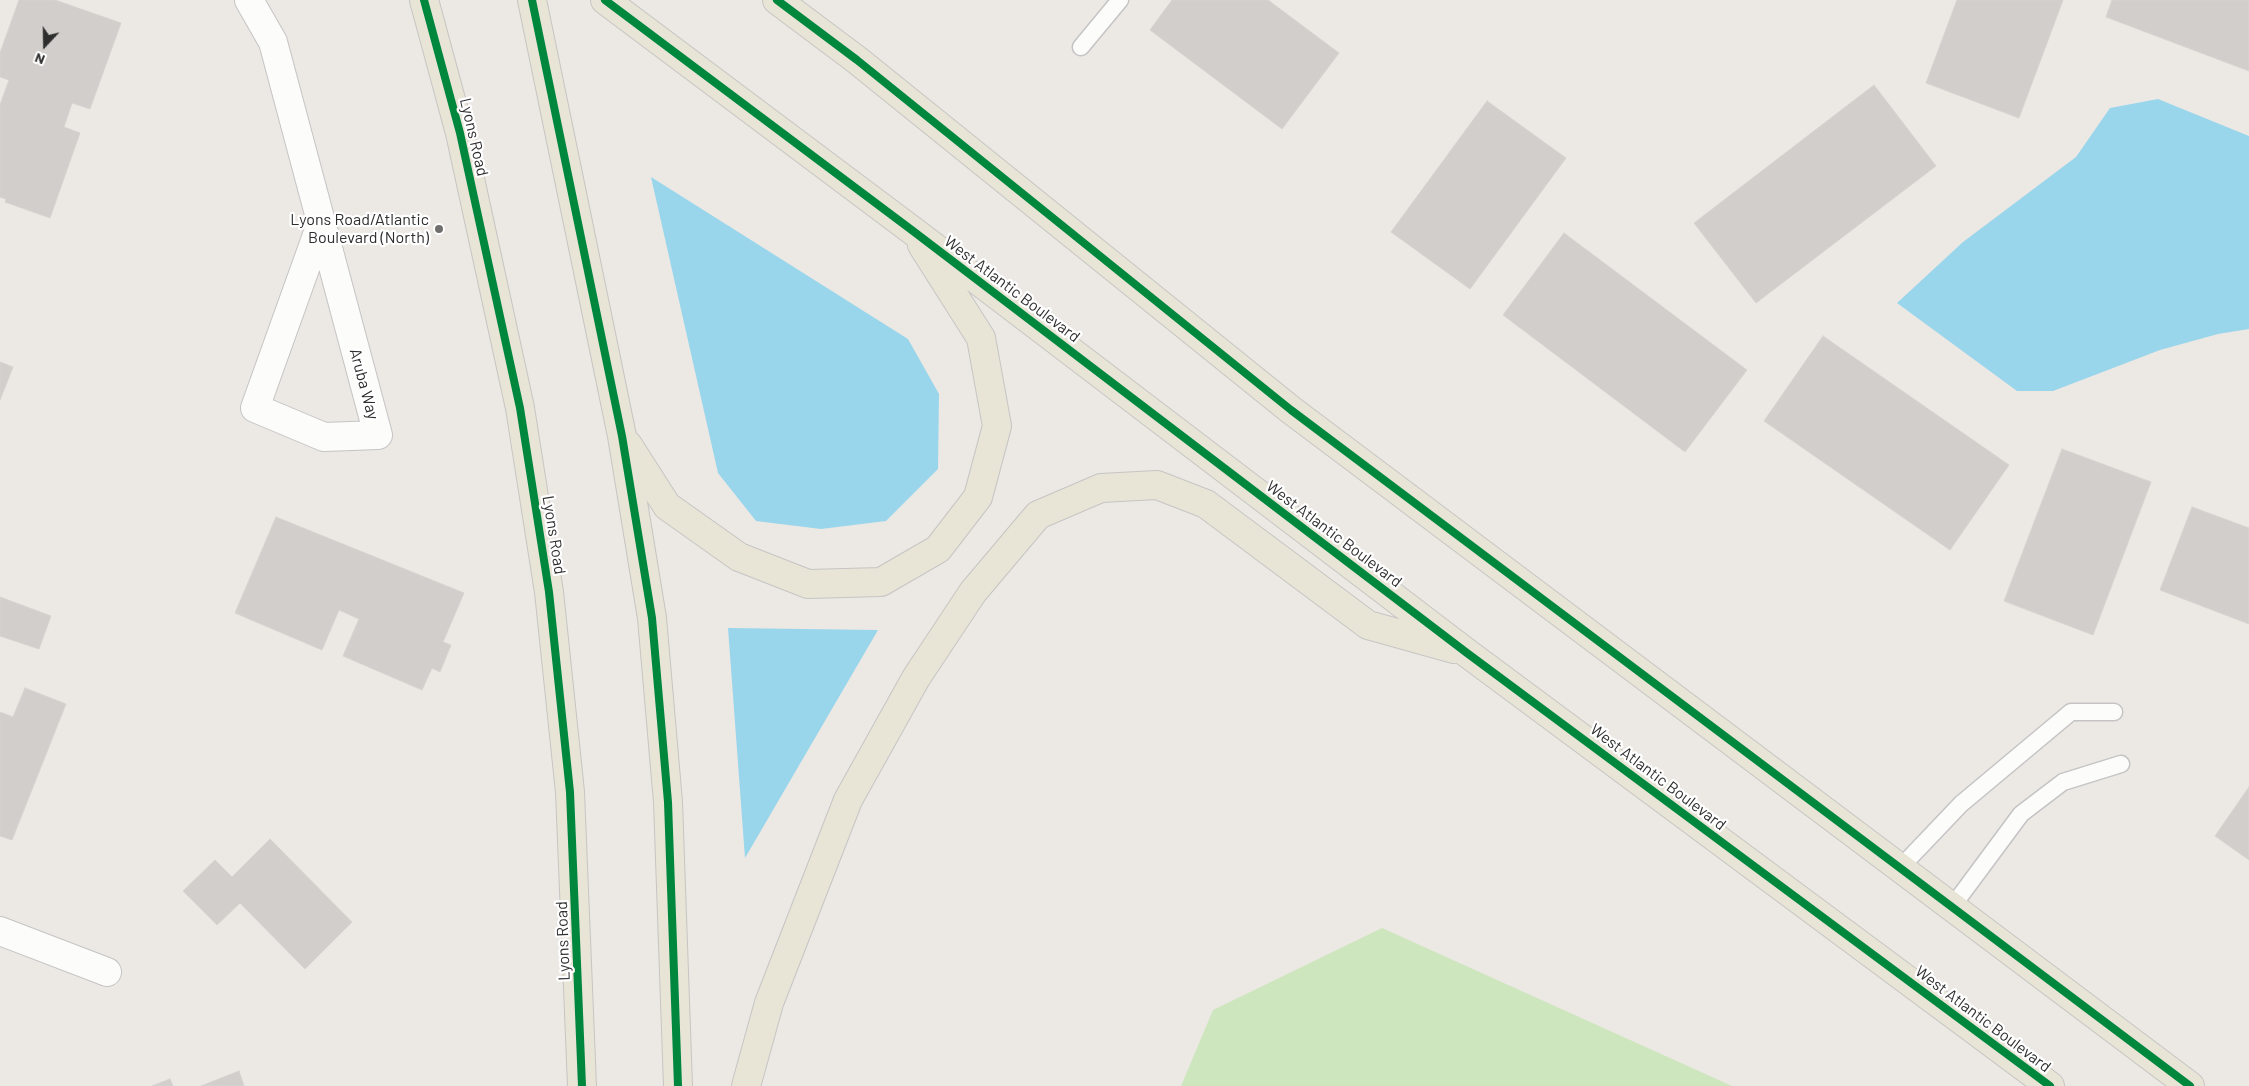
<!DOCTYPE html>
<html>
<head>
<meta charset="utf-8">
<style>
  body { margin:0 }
  #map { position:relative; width:2249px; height:1086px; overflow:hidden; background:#ece8e4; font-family:Barlow,sans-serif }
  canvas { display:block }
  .north { position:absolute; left:20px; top:20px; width:50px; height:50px; -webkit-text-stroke:4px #fff; paint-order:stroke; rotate:201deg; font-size:14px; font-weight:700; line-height:20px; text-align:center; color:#2e2e2e }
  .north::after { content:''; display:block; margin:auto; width:18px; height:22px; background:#2e2e2e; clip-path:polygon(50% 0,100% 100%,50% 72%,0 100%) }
</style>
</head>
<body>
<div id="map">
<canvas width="2249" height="1086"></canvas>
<div class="north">N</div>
</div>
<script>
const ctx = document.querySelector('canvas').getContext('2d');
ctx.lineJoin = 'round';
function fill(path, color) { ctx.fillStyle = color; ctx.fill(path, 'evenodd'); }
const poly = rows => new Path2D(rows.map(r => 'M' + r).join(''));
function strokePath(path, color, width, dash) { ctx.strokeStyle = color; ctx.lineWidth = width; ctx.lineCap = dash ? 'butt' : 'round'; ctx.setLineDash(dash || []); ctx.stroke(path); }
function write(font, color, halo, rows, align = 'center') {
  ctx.font = font + ' Barlow,sans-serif'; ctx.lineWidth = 4.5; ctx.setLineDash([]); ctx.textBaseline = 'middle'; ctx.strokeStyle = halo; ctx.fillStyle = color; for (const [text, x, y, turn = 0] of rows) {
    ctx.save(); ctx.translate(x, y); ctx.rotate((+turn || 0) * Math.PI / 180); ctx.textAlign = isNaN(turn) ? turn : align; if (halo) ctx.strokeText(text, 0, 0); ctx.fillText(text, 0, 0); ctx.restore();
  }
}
const green = poly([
  [1382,928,1732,1086,1181,1086,1213,1010]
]);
const water = poly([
  [2158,99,2249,136,2249,329,2218,334,2160,350,2053,391,2017,391,1897,303,1963,242,2076,157,2110,108],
  [651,177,908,339,939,394,938,469,886,521,821,529,756,521,718,473],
  [728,628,878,630,745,858]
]);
const building = poly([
  [19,0,55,0,121,23,90,109,72,103,64,127,80,133,50,218,5,202,6,199,0,197,0,105,9,80,0,77,0,53,19,0],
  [1172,0,1268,0,1339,53,1282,129,1150,30,1172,0],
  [1957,0,2063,0,2019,118,1926,83,1957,0],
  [2112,0,2249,0,2249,71,2106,17,2112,0],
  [1874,85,1936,166,1756,303,1694,223,1874,85],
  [1487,101,1566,158,1470,289,1391,232,1487,101],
  [1564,233,1747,370,1685,452,1503,315,1564,233],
  [1823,336,2009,465,1950,550,1764,421,1823,336],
  [0,362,13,367,0,400,0,362],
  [2062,449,2151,482,2093,635,2004,601,2062,449],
  [2192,507,2249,528,2249,624,2160,590,2192,507],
  [276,517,464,593,443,642,451,645,440,672,432,668,422,690,343,656,359,619,339,610,322,650,235,613,276,517],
  [0,597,51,616,39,649,0,636,0,597],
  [25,688,66,704,12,840,0,836,0,712,13,717,25,688],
  [2249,787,2249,860,2215,836,2249,787],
  [270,839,352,922,305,969,240,903,217,925,183,891,215,860,232,877,270,839],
  [239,1071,244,1086,201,1086,239,1071],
  [170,1079,173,1086,152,1086,170,1079]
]);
const lane = poly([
  [1081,47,1120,0],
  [1900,868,1961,804,2071,712,2114,712],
  [1952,907,2021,814,2063,782,2121,764]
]);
const street = poly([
  [249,0,273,42,378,435,324,437,255,408,321,224],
  [0,931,107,972]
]);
const primary = poly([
  [424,0,460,133,520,408,549,592,570,792,582,1086],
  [532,0,622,436,652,618,668,802,678,1086],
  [605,0,913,231,1467,653,2050,1086],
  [777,0,857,60,1291,410,2190,1086],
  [628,445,667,506,739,557,808,584,881,582,938,549,978,497,997,426,981,338,922,245],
  [746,1086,769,1003,848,800,916,678,973,592,1038,515,1101,488,1157,485,1206,504,1368,625,1454,649]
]);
const cycleway = poly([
  [424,0,460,133,520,408,549,592,570,792,582,1086],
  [532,0,622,436,652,618,668,802,678,1086],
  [605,0,913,231,1467,653,2050,1086],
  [777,0,857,60,1291,410,2190,1086]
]);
const markers = [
  [439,229,5,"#706f6e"]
];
const streetNames = [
  ["Lyons Road",474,137,77],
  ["West Atlantic Boulevard",1012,289,37],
  ["Aruba Way",364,384,75],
  ["West Atlantic Boulevard",1334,534,37],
  ["Lyons Road",554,535,81],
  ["West Atlantic Boulevard",1658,777,37],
  ["Lyons Road",563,941,-92],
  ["West Atlantic Boulevard",1983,1019,37]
];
const poiNames = [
  ["Lyons Road/Atlantic",429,220],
  ["Boulevard (North)",429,238]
];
fill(green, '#cee6be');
fill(water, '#99d6ec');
fill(building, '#d1cecb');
strokePath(building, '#d7d4d0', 1);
strokePath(lane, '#c5c4c5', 19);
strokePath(street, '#c5c4c5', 30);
strokePath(primary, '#c6c5c4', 30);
strokePath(lane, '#fcfcfb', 16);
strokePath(street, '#fcfcfb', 28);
strokePath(primary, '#e8e4d6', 28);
strokePath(cycleway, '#00873e', 8);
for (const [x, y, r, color] of markers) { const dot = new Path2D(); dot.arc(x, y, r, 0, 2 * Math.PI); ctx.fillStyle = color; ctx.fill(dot); strokePath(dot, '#fff', 2); }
write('16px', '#2e2e2e', '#fff', streetNames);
write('16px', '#2e2e2e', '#fff', poiNames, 'right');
</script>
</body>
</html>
